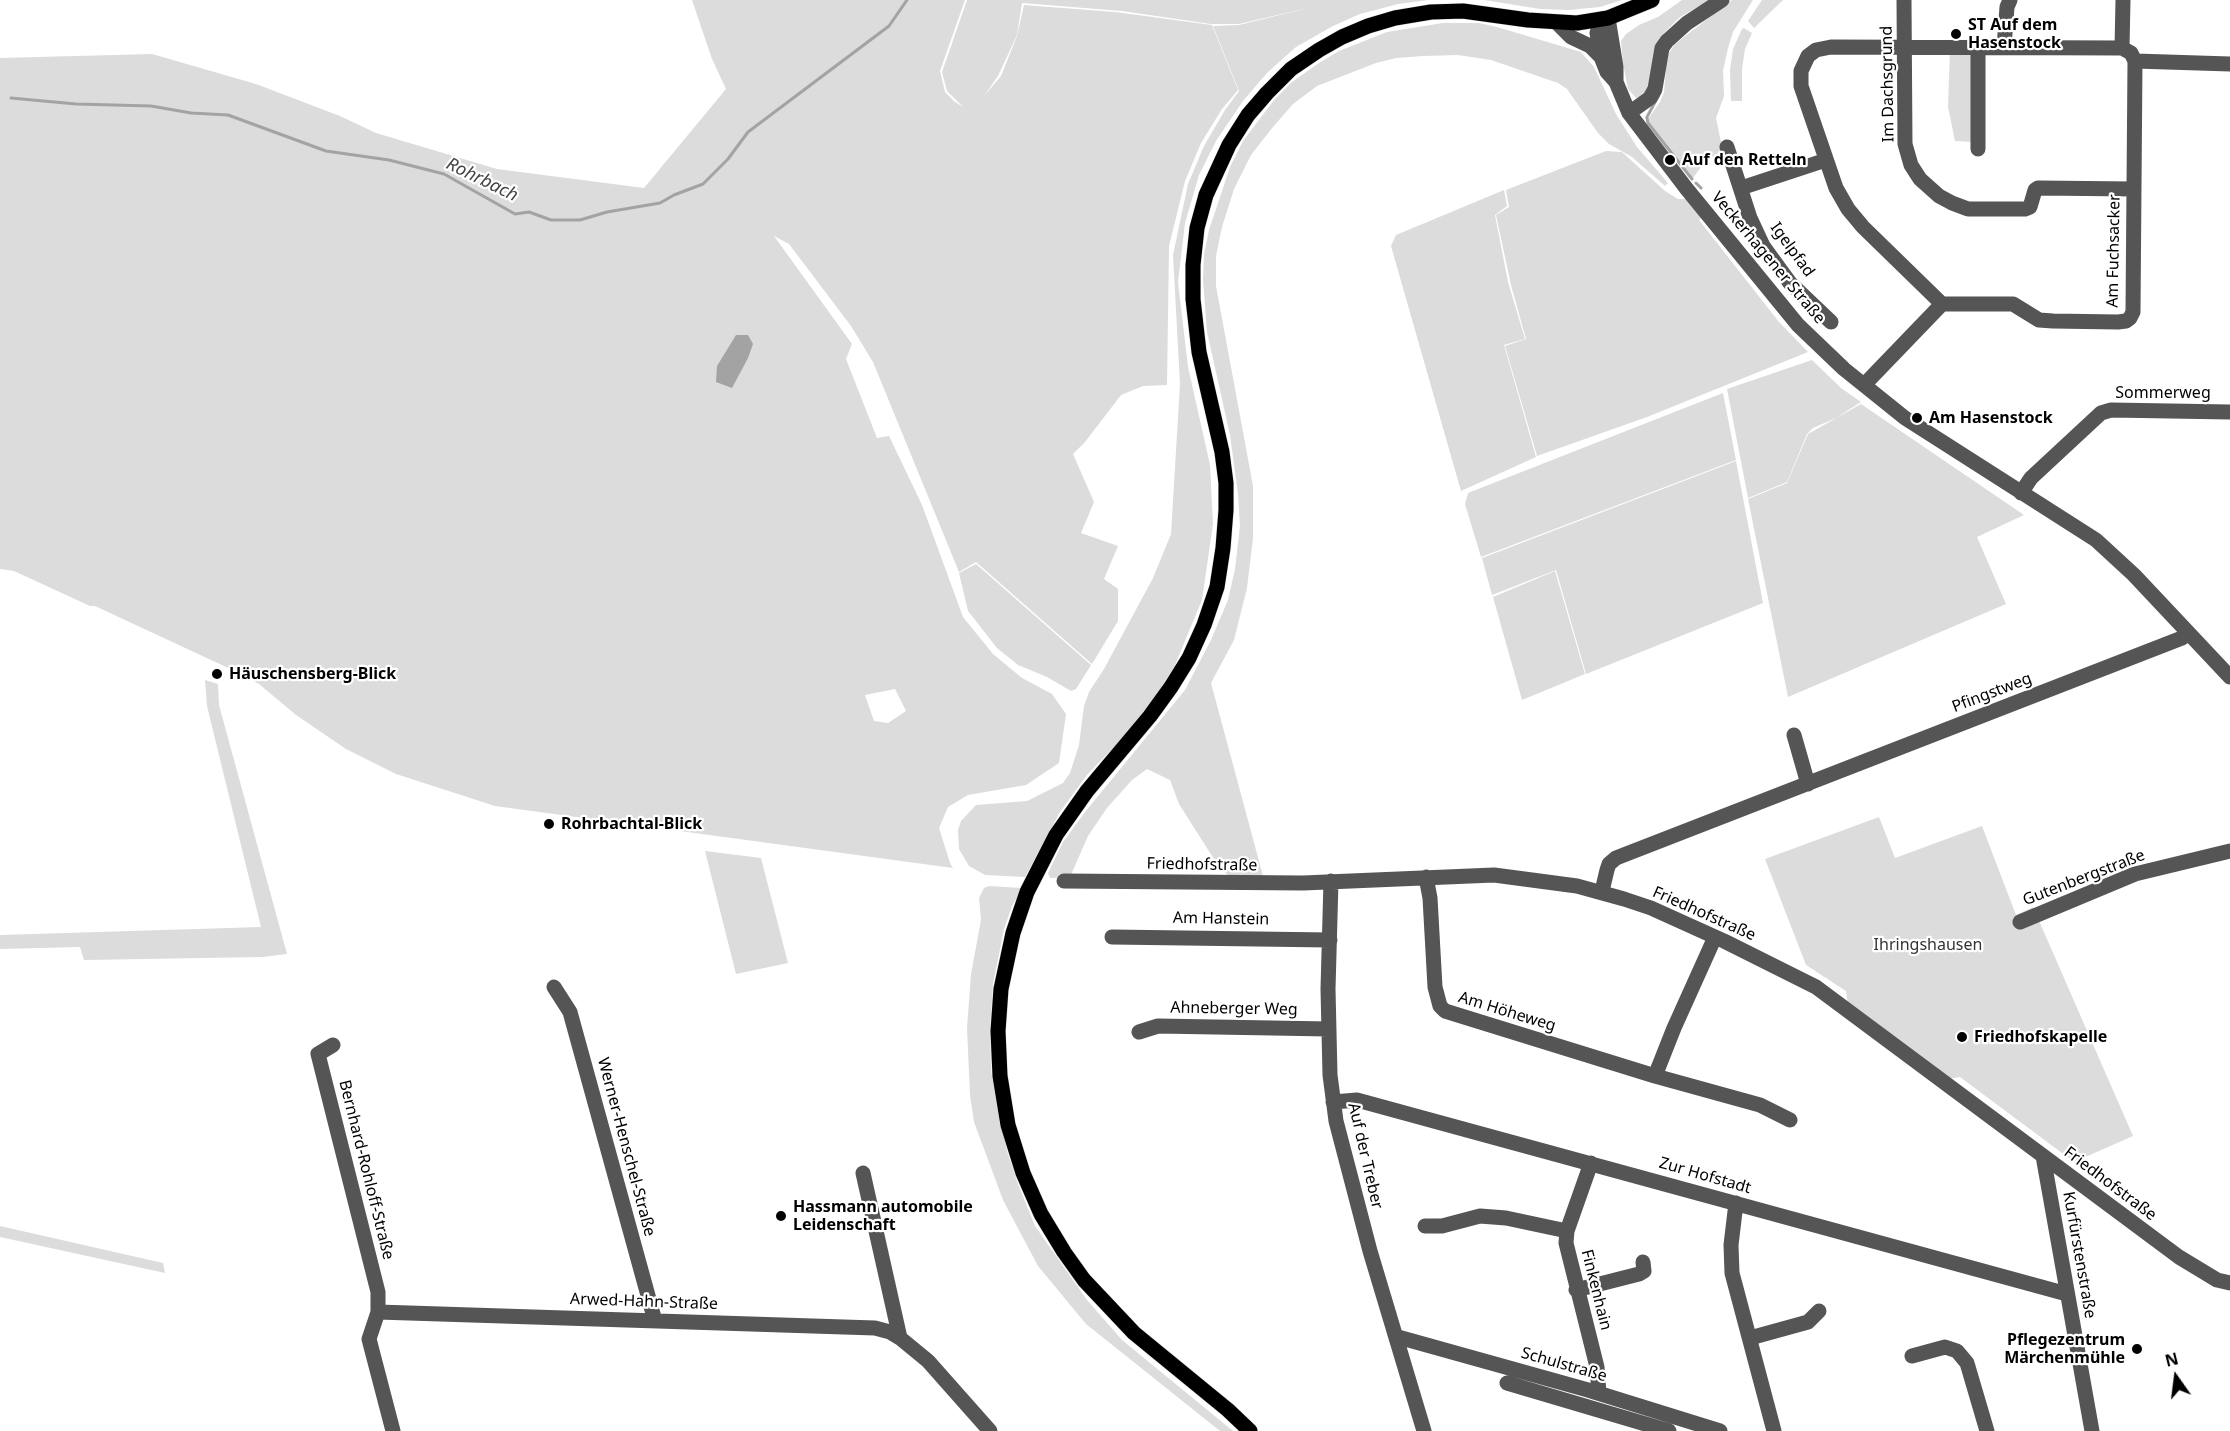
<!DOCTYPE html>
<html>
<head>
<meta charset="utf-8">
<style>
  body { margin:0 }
  #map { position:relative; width:2230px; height:1431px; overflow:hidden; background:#fff; font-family:"Noto Sans",sans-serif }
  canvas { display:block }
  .north { position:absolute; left:2146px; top:1347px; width:60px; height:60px; -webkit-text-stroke:4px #fff; paint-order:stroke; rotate:346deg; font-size:16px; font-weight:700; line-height:24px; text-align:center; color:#000 }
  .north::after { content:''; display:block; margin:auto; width:21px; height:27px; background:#000; clip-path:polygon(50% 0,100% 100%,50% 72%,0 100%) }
</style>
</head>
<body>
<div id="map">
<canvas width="2230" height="1431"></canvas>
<div class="north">N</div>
</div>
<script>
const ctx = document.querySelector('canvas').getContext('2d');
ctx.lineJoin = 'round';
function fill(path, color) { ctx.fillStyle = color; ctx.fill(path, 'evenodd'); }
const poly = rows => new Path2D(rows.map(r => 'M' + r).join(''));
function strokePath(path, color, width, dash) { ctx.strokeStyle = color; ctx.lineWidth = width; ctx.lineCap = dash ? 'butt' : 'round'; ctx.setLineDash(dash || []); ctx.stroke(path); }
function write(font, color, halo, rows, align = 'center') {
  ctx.font = font + ' "Noto Sans",sans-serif'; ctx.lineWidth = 4.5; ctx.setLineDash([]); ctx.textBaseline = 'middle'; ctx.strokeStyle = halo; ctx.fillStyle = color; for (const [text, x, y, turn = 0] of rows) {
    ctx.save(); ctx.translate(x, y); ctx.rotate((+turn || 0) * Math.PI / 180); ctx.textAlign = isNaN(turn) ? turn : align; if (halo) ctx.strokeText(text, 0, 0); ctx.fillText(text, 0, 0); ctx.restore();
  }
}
const green = poly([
  [692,0,965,0,940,71,945,92,955,102,963,107,947,91,942,72,967,0,1429,0,1398,4,1360,14,1333,26,1296,47,1267,73,1243,101,1216,141,1199,175,1185,223,1178,282,1188,367,1210,465,1213,524,1202,600,1175,665,1157,695,1130,730,1087,775,1060,812,1025,877,985,875,969,866,959,849,958,830,961,821,976,805,1027,801,1063,783,1070,773,1079,745,1084,706,1089,692,1104,669,1153,578,1171,534,1180,384,1173,255,1188,184,1204,146,1225,110,1239,91,1213,26,1239,25,1316,6,1239,24,1211,24,1122,11,1022,3,1017,35,998,76,984,96,1001,76,1017,36,1024,5,1115,12,1212,25,1238,90,1222,109,1201,143,1185,181,1169,246,1167,385,1143,386,1121,395,1085,442,1073,454,1094,502,1081,533,1118,546,1104,579,1118,589,1118,621,1092,664,976,562,959,572,873,362,851,326,789,244,774,236,852,344,846,359,877,438,889,436,922,505,963,617,993,654,1022,678,1052,694,1066,714,1059,763,1026,785,968,795,948,807,939,828,950,863,953,868,495,806,396,774,346,749,296,715,259,684,239,673,95,606,90,606,14,571,0,569,0,58,152,54,256,84,340,116,376,133,497,169,644,188,726,89,712,59],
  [895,689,906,711,888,723,874,721,865,695],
  [1484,0,1622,0,1600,7,1569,10,1540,9],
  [1682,0,1710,0,1680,17,1664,33,1656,50,1648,88,1644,95,1636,98,1628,89,1623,63,1621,41,1626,34,1639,25,1658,17],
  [1732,0,1753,0,1733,32,1728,48,1723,71,1724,96,1716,118,1723,152,1721,153,1724,161,1722,163,1718,157,1709,156,1693,178,1650,124,1648,119,1660,102,1664,92,1667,56,1675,44],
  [1762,0,1783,0,1754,28,1748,21],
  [1443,23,1479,23,1497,27,1581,52,1594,67,1616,114,1637,147,1668,183,1665,186,1632,157,1609,144,1598,133,1567,89,1558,83,1491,60,1458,55,1423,56,1396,58,1376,63,1317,86,1293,104,1273,127,1251,155,1234,189,1222,227,1216,256,1216,286,1253,486,1253,538,1247,588,1234,640,1211,683,1263,876,1228,875,1219,867,1179,804,1170,780,1147,769,1132,780,1107,808,1088,836,1070,877,1050,878,1048,873,1063,842,1085,812,1185,690,1211,640,1228,600,1235,569,1240,526,1238,494,1230,435,1207,332,1203,280,1204,254,1209,230,1230,167,1243,141,1274,100,1292,82,1319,63,1339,51,1387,32],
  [1744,28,1752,33,1745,49,1742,69,1742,101,1731,101,1730,70,1733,49,1742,29],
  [1975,49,1975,142,1955,141,1948,107,1950,50],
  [1606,151,1622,152,1665,191,1678,199,1686,199,1702,217,1699,220,1779,322,1808,352,1647,417,1537,456,1505,346,1526,339,1511,285,1496,215,1509,207,1506,190],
  [1504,190,1507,206,1495,215,1508,282,1525,339,1504,345,1536,457,1461,491,1391,246,1396,235],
  [1812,360,1841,388,1861,402,1836,418,1813,428,1807,434,1787,482,1748,498,1727,389],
  [1723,393,1736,460,1481,557,1465,504,1468,493],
  [1861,404,2024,515,1977,537,2006,604,1788,697,1748,499,1787,483,1808,434],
  [1736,461,1763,603,1586,674,1556,570,1492,595,1482,558],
  [976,564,1091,665,1076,689,1071,691,1047,677,1018,665,997,648,968,611,959,573],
  [1555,571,1585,674,1522,700,1493,597],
  [205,680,218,684,219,705,287,954,262,957,84,960,80,947,0,949,0,935,261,927,207,706],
  [1879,817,1895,858,1982,826,2016,915,2033,907,2133,1136,2074,1162,1960,1077,1948,1079,1848,1004,1846,991,1806,965,1765,859],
  [705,851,761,858,788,963,736,974],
  [989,886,1022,888,1012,906,1004,929,993,984,990,1028,991,1071,1007,1151,1018,1184,1035,1226,1087,1300,1122,1340,1233,1431,1220,1431,1086,1324,1038,1266,1003,1200,974,1122,970,1095,967,1028,971,974,981,920,979,898,984,888],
  [0,1226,163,1263,165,1273,0,1237]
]);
const water = poly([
  [736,335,748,335,753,344,748,358,732,388,716,382,717,366]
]);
const stream = poly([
  [11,98,76,104,151,106,191,113,228,115,326,151,389,160,444,174,515,214,529,212,551,220,580,220,607,212,660,203,674,195,703,184,728,159,748,132,889,26,907,0],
  [1647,117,1660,93],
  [1647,118,1648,123,1692,179],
  [1696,183,1701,188]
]);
const minor = poly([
  [1904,0,1905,144,1911,165,1920,179,1939,196,1952,203,1968,209,2025,209,2030,207,2035,190,2038,188,2133,189],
  [1608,18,1616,67,1616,82],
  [1602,19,1597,33,1601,57,1607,72,1616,82,1629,113,1686,188,1798,325,1844,369,1905,418,2096,540,2134,575,2230,677],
  [1557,23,1571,37,1590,46,1601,57],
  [2004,47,2007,7,2010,0],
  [2122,48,2123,0],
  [1629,113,1650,98,1655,89,1662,48,1667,41,1687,23,1722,0],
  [1727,147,1750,218,1763,246,1790,283,1831,322],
  [1978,149,1978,47],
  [1741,188,1826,160],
  [1942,304,1863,227,1848,209,1836,188,1801,86,1801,71,1808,56,1816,50,1831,47,2122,48,2131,53,2135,61,2230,64],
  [1942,304,2013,304,2039,320,2053,321,2118,322,2126,321,2130,318,2133,312,2135,61],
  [1864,385,1942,304],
  [2021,493,2031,478,2101,413,2111,410,2230,412],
  [1794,735,1808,784],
  [1426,877,1430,898,1435,987,1440,1006,1445,1011,1655,1076,1674,1028,1715,937],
  [1064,881,1303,883,1494,875,1577,886,1624,899,1651,908,1724,941,1816,987,2179,1257,2217,1280,2230,1283],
  [1331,881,1328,989,1330,1075,1336,1121,1370,1251,1424,1431],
  [1602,891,1607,870,1609,864,1616,858,2182,638,2188,633],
  [2020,922,2135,874,2230,851],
  [1112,937,1330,940],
  [554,987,570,1012,655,1321],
  [1139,1032,1158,1026,1329,1029],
  [333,1045,318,1054,378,1292,378,1312],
  [1655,1076,1760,1105,1790,1120],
  [1333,1102,1357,1100,2067,1294],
  [2043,1156,2092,1431],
  [1591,1163,1567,1231,1566,1243,1597,1367,1599,1393],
  [863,1173,900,1338],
  [1736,1203,1731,1245,1732,1273,1774,1431],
  [1425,1226,1442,1226,1480,1216,1506,1218,1567,1231],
  [1576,1290,1639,1274,1644,1271,1643,1262],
  [1398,1337,1588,1390,1720,1431],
  [1750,1338,1808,1322,1819,1311],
  [1912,1356,1945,1347,1957,1351,1967,1363,1987,1431],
  [1507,1383,1669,1431],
  [393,1431,369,1339,378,1312,875,1328,890,1332,900,1338,928,1361,990,1431]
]);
const major = poly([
  [1250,1431,1228,1410,1134,1333,1084,1280,1064,1252,1041,1214,1023,1173,1008,1125,1000,1076,998,1031,1001,989,1013,933,1027,892,1056,835,1087,791,1150,716,1171,687,1189,658,1204,625,1217,587,1223,548,1226,510,1226,483,1222,452,1199,352,1193,299,1193,265,1197,228,1206,195,1229,145,1248,115,1267,93,1291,69,1319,50,1342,37,1368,26,1395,18,1431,12,1463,11,1528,20,1577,23,1608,18,1652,0]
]);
const markers = [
  [1956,34,6,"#000"],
  [1670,160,6,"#000"],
  [1917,418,6,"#000"],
  [217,674,6,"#000"],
  [549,824,6,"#000"],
  [1962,1037,6,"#000"],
  [781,1216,6,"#000"],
  [2137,1349,6,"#000"]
];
const poiNames = [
  ["ST Auf dem",1968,25],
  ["Hasenstock",1968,43],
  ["Auf den Retteln",1682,160],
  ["Am Hasenstock",1929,418],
  ["Häuschensberg-Blick",229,674],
  ["Rohrbachtal-Blick",561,824],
  ["Friedhofskapelle",1974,1037],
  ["Hassmann automobile",793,1207],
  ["Leidenschaft",793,1225],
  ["Pflegezentrum",2125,1340,"right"],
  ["Märchenmühle",2125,1358,"right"]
];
const streetNames = [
  ["Im Dachsgrund",1888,84,-91],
  ["Igelpfad",1792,250,54],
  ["Am Fuchsacker",2114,251,-89],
  ["Veckerhagener Straße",1768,258,50],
  ["Sommerweg",2163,393],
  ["Pfingstweg",1992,693,-21],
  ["Friedhofstraße",1202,865,1],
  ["Gutenbergstraße",2084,878,-21],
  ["Friedhofstraße",1704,914,24],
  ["Am Hanstein",1221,919,1],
  ["Ahneberger Weg",1234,1009,1],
  ["Am Höheweg",1507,1012,17],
  ["Werner-Henschel-Straße",626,1147,75],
  ["Auf der Treber",1365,1156,77],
  ["Bernhard-Rohloff-Straße",366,1170,76],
  ["Zur Hofstadt",1705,1176,16],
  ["Friedhofstraße",2110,1184,37],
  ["Kurfürstenstraße",2079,1255,80],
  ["Finkenhain",1596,1290,76],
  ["Arwed-Hahn-Straße",644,1302,2],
  ["Schulstraße",1564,1365,16]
];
const parkNames = [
  ["Ihringshausen",1928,945]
];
const waterNames = [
  ["Rohrbach",482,180,26]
];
fill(green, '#dcdcdc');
fill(water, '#a3a3a3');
strokePath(stream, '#a3a3a3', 3);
strokePath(major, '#dbdbdb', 16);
strokePath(minor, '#555', 15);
strokePath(major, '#000', 15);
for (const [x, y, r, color] of markers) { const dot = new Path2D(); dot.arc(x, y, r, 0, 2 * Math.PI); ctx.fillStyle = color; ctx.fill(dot); strokePath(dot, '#fff', 2); }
write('bold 16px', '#000', '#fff', poiNames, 'left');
write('16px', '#000', '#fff', streetNames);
write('16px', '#333', '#fff', parkNames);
write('italic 18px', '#444', '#fff', waterNames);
</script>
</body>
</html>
